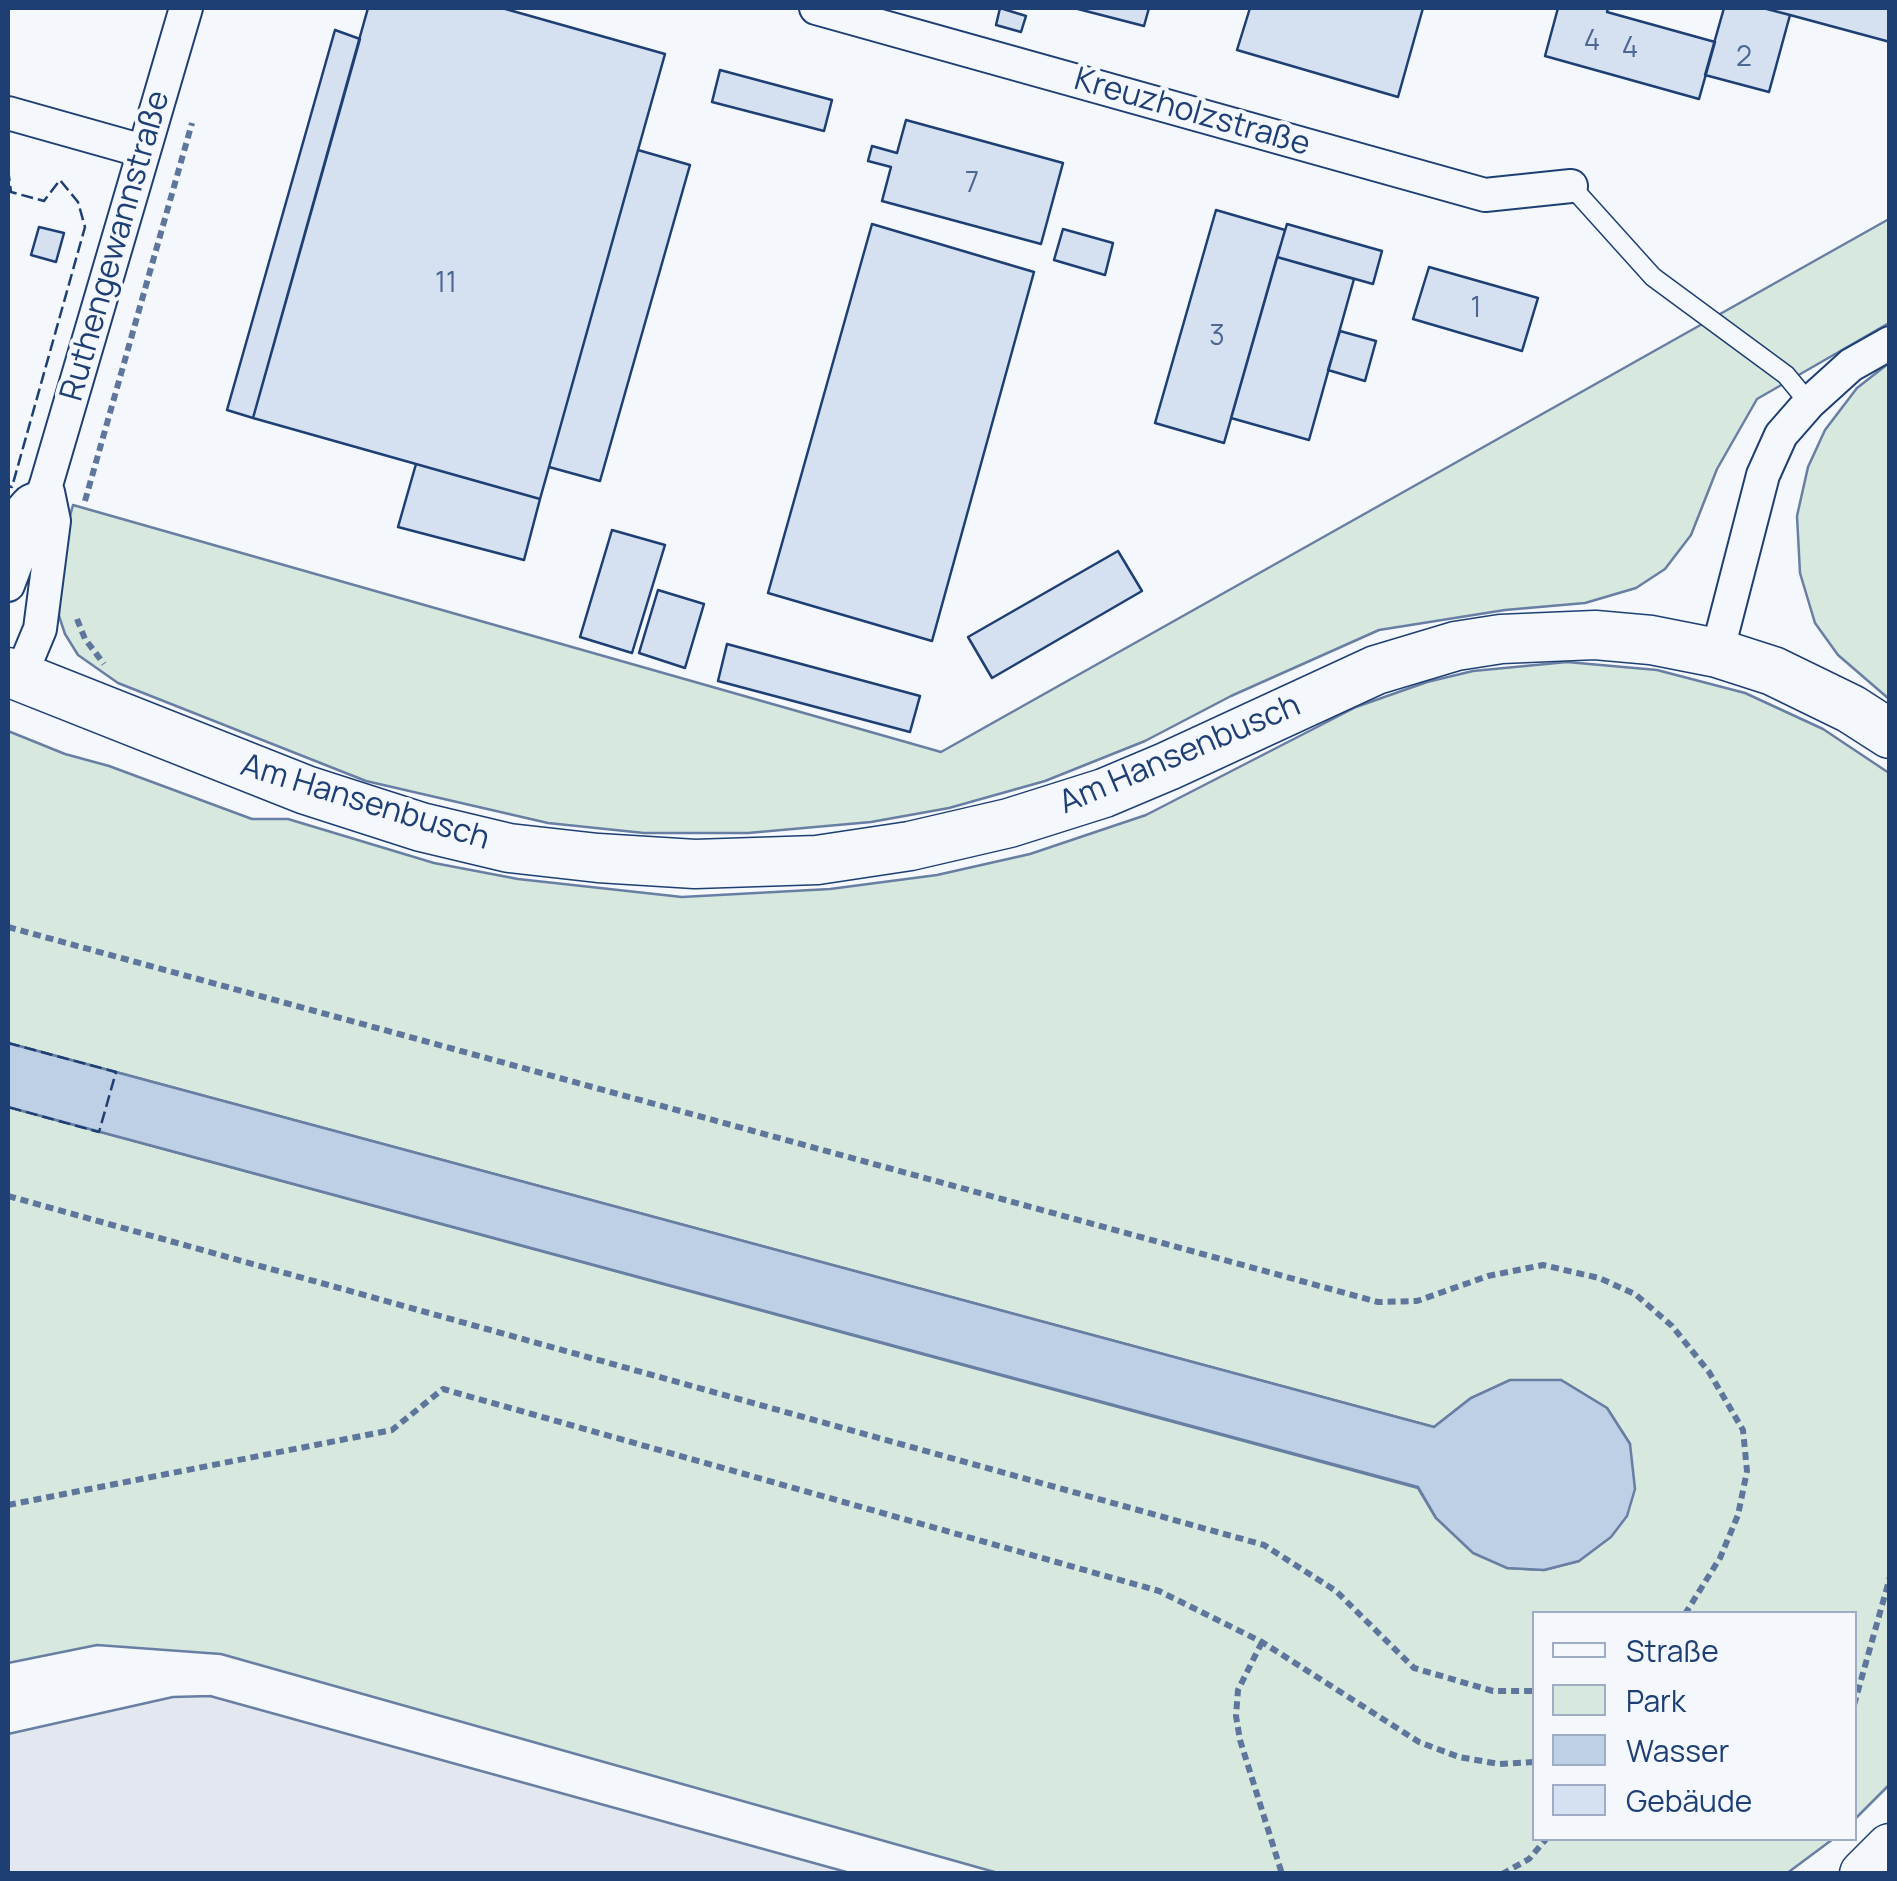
<!DOCTYPE html>
<html>
<head>
<meta charset="utf-8">
<style>
  body { margin:0 }
  #map { position:relative; width:1897px; height:1881px; overflow:hidden; background:#f4f7fb; font-family:Manrope,sans-serif }
  canvas { display:block }
  .frame { position:absolute; inset:0; border:10px solid #1d3f73; pointer-events:none }
  .legend { position:absolute; left:1532px; top:1611px; width:325px; height:230px; box-sizing:border-box; background:#f4f7fb; border:2px solid #9eadc5; margin:0; padding:12px 18px; list-style:none; font-size:30px; color:#1d3f73 }
  .legend li { display:flex; align-items:center; gap:20px; height:50px }
  .legend b { width:50px; border:2px solid #9eadc5 }
</style>
</head>
<body>
<div id="map">
<canvas width="1897" height="1881"></canvas>
<div class="frame"></div>
<ul class="legend">
<li><b style="height:12px;background:#f4f7fb"></b>Straße</li>
<li><b style="height:28px;background:#d7e8df"></b>Park</li>
<li><b style="height:28px;background:#bed0e5"></b>Wasser</li>
<li><b style="height:28px;background:#d5e0f0"></b>Gebäude</li>
</ul>
</div>
<script>
const ctx = document.querySelector('canvas').getContext('2d');
ctx.lineJoin = 'round';
function fill(path, color) { ctx.fillStyle = color; ctx.fill(path, 'evenodd'); }
const poly = rows => new Path2D(rows.map(r => 'M' + r).join(''));
function strokePath(path, color, width, dash) { ctx.strokeStyle = color; ctx.lineWidth = width; ctx.lineCap = dash ? 'butt' : 'round'; ctx.setLineDash(dash || []); ctx.stroke(path); }
function write(font, color, halo, rows, align = 'center') {
  ctx.font = font + ' Manrope,sans-serif'; ctx.lineWidth = 8; ctx.setLineDash([]); ctx.textBaseline = 'middle'; ctx.strokeStyle = halo; ctx.fillStyle = color; for (const [text, x, y, turn = 0] of rows) {
    ctx.save(); ctx.translate(x, y); ctx.rotate((+turn || 0) * Math.PI / 180); ctx.textAlign = isNaN(turn) ? turn : align; if (halo) ctx.strokeText(text, 0, 0); ctx.fillText(text, 0, 0); ctx.restore();
  }
}
const green = poly([
  [1889,219,1889,323,1757,399,1717,469,1691,535,1665,569,1636,588,1585,603,1505,610,1379,630,1231,696,1145,741,1045,781,949,808,871,822,748,833,644,833,548,823,366,781,118,683,78,655,65,634,59,616,59,556,73,505,941,752,1889,219],
  [1889,363,1889,699,1838,655,1815,623,1800,573,1797,516,1808,467,1825,430,1857,388,1889,363],
  [1567,662,1657,670,1745,693,1823,729,1889,773,1889,1785,1855,1819,1854,1614,1534,1614,1534,1838,1833,1839,1786,1874,998,1873,221,1654,97,1645,8,1663,8,1107,1418,1488,1436,1518,1507,1568,1544,1570,1579,1561,1630,1444,1607,1408,1561,1380,1471,1398,1434,1427,8,1043,8,731,65,754,109,766,252,819,288,819,434,863,518,879,682,897,830,889,937,875,1030,854,1146,815,1356,707,1427,682,1473,671,1567,662]
]);
const parking = poly([
  [210,1696,850,1873,8,1873,8,1734,173,1697,210,1696]
]);
const water = poly([
  [8,1043,1434,1427,1471,1398,1510,1380,1561,1380,1607,1408,1630,1444,1635,1489,1627,1516,1611,1537,1579,1561,1544,1570,1507,1568,1473,1553,1436,1518,1418,1487,8,1107,8,1043]
]);
const building = poly([
  [368,8,502,8,665,54,540,499,253,418,368,8],
  [1000,8,1026,16,1021,32,996,25,1000,8],
  [1074,8,1149,8,1144,26,1074,8],
  [1250,8,1423,8,1398,97,1237,50,1250,8],
  [1558,8,1608,8,1607,12,1715,42,1699,99,1545,56,1558,8],
  [1724,8,1763,8,1790,15,1769,92,1705,75,1724,8],
  [1763,8,1890,8,1890,42,1790,15,1763,8],
  [335,30,360,39,253,418,227,410,335,30],
  [720,70,832,100,824,131,712,102,720,70],
  [906,120,1063,163,1041,244,882,201,891,167,868,161,872,146,897,153,906,120],
  [638,150,690,165,600,481,549,467,638,150],
  [1216,210,1285,230,1224,443,1155,423,1216,210],
  [872,224,1034,272,932,641,768,593,872,224],
  [1287,224,1382,251,1373,284,1277,257,1287,224],
  [39,227,64,233,56,262,31,255,39,227],
  [1063,229,1113,243,1105,275,1054,260,1063,229],
  [1277,257,1354,279,1309,440,1231,418,1277,257],
  [1429,267,1538,298,1522,351,1413,319,1429,267],
  [1340,331,1376,341,1365,381,1328,370,1340,331],
  [416,464,540,499,524,560,398,527,416,464],
  [612,530,665,545,632,653,580,637,612,530],
  [1118,551,1142,591,992,678,968,637,1118,551],
  [658,590,704,604,685,668,639,653,658,590],
  [727,644,920,696,910,732,718,681,727,644]
]);
const path = poly([
  [85,501,192,123],
  [77,619,85,639,104,664],
  [8,927,1378,1302,1417,1301,1488,1276,1543,1265,1599,1278,1635,1294,1672,1326,1709,1372,1743,1430,1747,1471,1738,1515,1720,1558,1685,1614],
  [8,1196,1264,1545,1336,1591,1414,1668,1493,1691,1534,1691],
  [8,1505,392,1430,443,1389,1159,1591,1262,1642,1419,1742,1459,1757,1499,1764,1534,1762],
  [1262,1642,1238,1690,1236,1716,1240,1740,1282,1874],
  [1854,1705,1890,1577],
  [1502,1874,1529,1859,1547,1838]
]);
const lane = poly([
  [1571,186,1653,277,1786,375,1809,403]
]);
const street = poly([
  [816,8,1485,195,1571,186],
  [8,113,143,151],
  [8,585,46,485,186,8],
  [1717,653,1763,475,1781,435,1809,403,1851,365,1890,343],
  [20,677,40,629,54,521,48,492]
]);
const secondary = poly([
  [8,672,306,790,421,827,509,848,598,858,695,864,817,860,910,846,1009,823,1104,793,1168,766,1376,670,1456,646,1501,639,1595,635,1651,640,1717,653,1773,671,1851,709,1890,734],
  [1864,1874,1890,1848]
]);
const highway = poly([
  [8,544,36,511]
]);
const fence = poly([
  [8,169,11,192,44,201,60,180,78,202,85,227,12,487,8,486],
  [8,1043,116,1072,99,1132,8,1107]
]);
const numberNames = [
  ["4",1592,42],
  ["4",1630,49],
  ["2",1744,58],
  ["7",972,184],
  ["11",446,284],
  ["1",1476,309],
  ["3",1217,337]
];
const streetNames = [
  ["Kreuzholzstraße",1192,113,16],
  ["Ruthengewannstraße",116,246,-74],
  ["Am Hansenbusch",1180,755,-23],
  ["Am Hansenbusch",365,803,17]
];
fill(green, '#d7e8df');
strokePath(green, '#687fa3', 2.5);
fill(parking, '#e3e8f0');
strokePath(parking, '#687fa3', 2.5);
fill(water, '#bed0e5');
strokePath(water, '#687fa3', 2.5);
fill(building, '#d5e0f0');
strokePath(building, '#1d3f73', 2.5);
strokePath(lane, '#1d3f73', 21);
strokePath(street, '#1d3f73', 36);
strokePath(secondary, '#1d3f73', 51);
strokePath(highway, '#1d3f73', 59);
strokePath(path, '#5e769c', 6, [8, 5]);
strokePath(lane, '#f4f7fb', 18);
strokePath(street, '#f4f7fb', 32);
strokePath(secondary, '#f4f7fb', 48);
strokePath(highway, '#f4f7fb', 55);
strokePath(fence, '#1d3f73', 2.5, [12, 5]);
write('28px', '#4b6792', null, numberNames);
write('32px', '#1d3f73', '#f4f7fb', streetNames);
</script>
</body>
</html>
